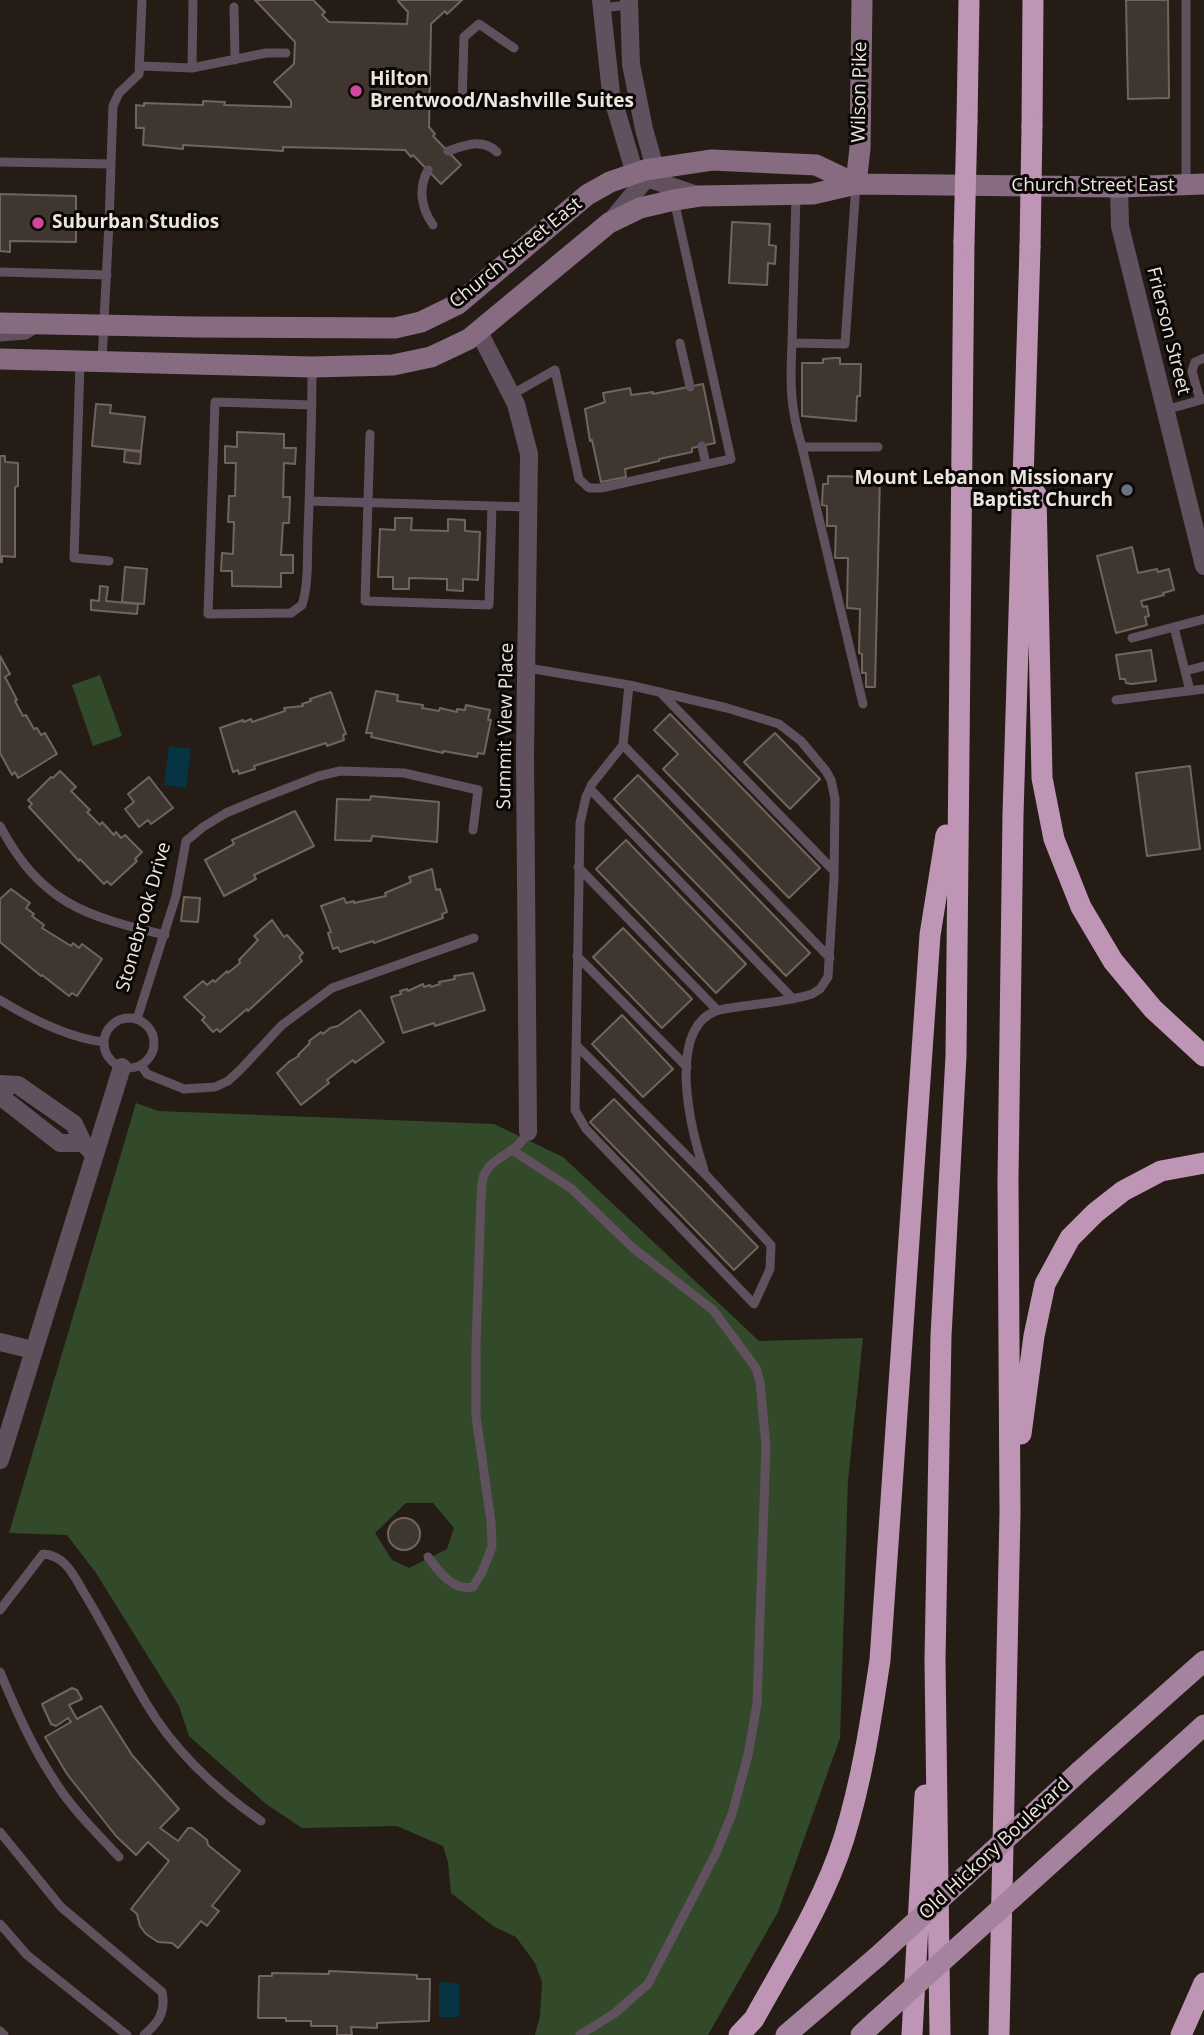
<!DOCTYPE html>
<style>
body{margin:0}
canvas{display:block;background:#241c15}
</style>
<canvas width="1204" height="2035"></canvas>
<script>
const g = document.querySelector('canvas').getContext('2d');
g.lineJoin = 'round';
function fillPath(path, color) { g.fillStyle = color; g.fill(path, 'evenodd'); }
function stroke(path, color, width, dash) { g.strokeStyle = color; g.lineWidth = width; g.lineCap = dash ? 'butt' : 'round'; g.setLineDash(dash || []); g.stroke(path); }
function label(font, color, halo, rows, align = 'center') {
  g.font = font + ' "Open Sans",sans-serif'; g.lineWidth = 6; g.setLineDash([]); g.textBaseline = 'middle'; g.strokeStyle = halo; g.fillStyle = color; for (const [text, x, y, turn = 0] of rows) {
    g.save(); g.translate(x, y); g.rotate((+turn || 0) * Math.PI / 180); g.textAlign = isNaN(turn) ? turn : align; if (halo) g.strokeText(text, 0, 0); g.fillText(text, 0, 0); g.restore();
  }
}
fillPath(new Path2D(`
 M100,675L122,736L93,746L72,685Z
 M136,1103L158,1111L494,1124L563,1157L759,1341L863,1338L848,1480L840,1738L778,1912L708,2035H535L540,2016L542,1982L535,1963L516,1937L493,1926L451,1893L448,1862L443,1846L397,1826L302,1828L266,1804L189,1736L179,1706L96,1573L67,1535L9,1533ZM406,1503H433L454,1528L447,1549L409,1568L392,1560L375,1533Z`), '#324a29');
fillPath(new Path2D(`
 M169,746L191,749L186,788L164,785Z
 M439,1982L459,1983V2017H439Z`), '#063443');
const building = new Path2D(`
 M255,0H313L325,12L322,15L329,22L407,24L408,12L398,1L399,0H462L447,14L445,11L431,24L429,127L435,134L433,136L461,165L441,184L413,155L411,157L405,150L283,147V151L183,145V149L143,145L144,128H136V105L144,106V103L203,105V101L225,102L224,105L291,107V101L274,82L294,64L295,42Z
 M1126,0H1168L1169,98L1128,99Z
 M0,194L76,196V242L10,241V252L0,251Z
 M732,222L770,224L769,245L776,246L775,264L768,263L767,285L729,283Z
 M834,358H840V364H861L860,396H857L856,421L802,416V363H823V359Z
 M703,384L715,443L692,448V452L659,459V461L625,469L626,477L601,482L592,440L590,441L585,409L605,402L603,393L630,388L631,395L653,392V394Z
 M96,404L111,405L110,413L145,417L141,451L92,446Z
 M237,432L284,434V448H296L295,464L284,463L283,497H290L289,523H283L281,555H293V573H281V587L232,586V571H221L222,553L233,554L234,522H228L229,496H235L236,463H225V446L237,447Z
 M125,450L141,452L140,464L124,462Z
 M0,456H5V462L18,463V486L15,487V557L2,556V562H0Z
 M828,476L880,477L875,687H866V673H862V654L859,653L860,609L847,608L848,558H835L836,526H827V506L822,505L823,484H828Z
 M395,518H412L411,530L448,531V519L465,520V531L480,532L478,580L463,579V591L447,590V579L409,578V589H393V577H378L380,529L395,530Z
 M1132,547L1138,573L1157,569L1158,572L1169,569L1174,590L1163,593L1164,595L1141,601L1143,607L1147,606L1149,616L1145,617L1147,625L1116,633L1097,556Z
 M125,567L147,569L144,604L122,602Z
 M100,586L108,587L106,601L138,604L137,614L91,610V600L99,601Z
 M1151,650L1156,681L1131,684L1126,683L1125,679H1120L1116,655Z
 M0,656L10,674L5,677L17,700L15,701L23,716L26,715L34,729L37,728L41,735L45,733L57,754L18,778L15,772L12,775L0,753Z
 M376,691L398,695L397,701L423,705L422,708L439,711L440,708L457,712V709L465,710L466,705L490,710L488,720H491L484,754L478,753L477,757L443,751V753L371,737L372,733H366Z
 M331,692L346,734L343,735L344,740L327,746L326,743L254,766L255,769L239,774L238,770L233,772L220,728L243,720L244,722L251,719L252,722L285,711L284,708L303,706L302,704L311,701L310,699Z
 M670,714L820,868L789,898L663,769L678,754L654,730Z
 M775,733L820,779L790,809L744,762Z
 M1190,766L1200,849L1147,856L1136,773Z
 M60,771L76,787L71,791L90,810L87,812L100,825L102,822L114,835L116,832L121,838L125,835L142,852L135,859L137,861L111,885L107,881L104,884L80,859L79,861L29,807L32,804L28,800L51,777L53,778Z
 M638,775L810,953L786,976L614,799Z
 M149,777L173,808L151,824L148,820L139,827L125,809L134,802L128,794Z
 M371,796L439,802L437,842L372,836L371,841L335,840L337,799L370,800Z
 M295,811L314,846L254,875L256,879L224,896L205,860L234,844L232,840Z
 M626,840L746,964L716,993L596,869Z
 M432,869L436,890L440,889L447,912L442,914L443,918L374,943L373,941L340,952L338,947L333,949L328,933L331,932L321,906L344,898L346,903L354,901V903L386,896L385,893L411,882L409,877Z
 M11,889L30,903L26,908L34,914L32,916L44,925L42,928L71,946L73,943L79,948L82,944L102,959L77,996L72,993L69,996L42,975L41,976L0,942V899Z
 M184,897L200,898L198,922L181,921Z
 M272,920L284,937L287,935L303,953L299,957L302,961L248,1011L247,1009L220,1032L217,1029L213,1032L202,1020L205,1017L184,997L203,981L207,985L213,980L215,982L227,971L228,973L240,963L239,960L258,940L254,936Z
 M623,928L692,999L662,1028L593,957Z
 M473,973L485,1010L435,1026L434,1023L403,1033L391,997L401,994L400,991L407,989L408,991L423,984L424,987L430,985L431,987L440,984L439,982L455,979L454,976Z
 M360,1010L384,1042L355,1063L353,1060L327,1080L329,1083L301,1105L277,1073L290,1061L299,1056L298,1055L310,1043L309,1041L321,1032L323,1034L330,1028L338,1026Z
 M622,1015L673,1069L643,1097L592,1044Z
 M614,1099L758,1247L734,1270L590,1122Z
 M388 1534a16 16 0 1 1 32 0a16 16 0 1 1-32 0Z
 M72,1688L77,1690L82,1699L69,1705L77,1719L101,1706L132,1755L179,1809L160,1828L178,1841L188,1828H192L207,1840L208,1845L240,1871L212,1906L219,1911L207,1926L201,1921L178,1948L172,1943L158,1942L146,1934L140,1926L137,1914L131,1909L169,1861L148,1842L136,1855L116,1836L67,1774L45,1737L71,1722L68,1718L56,1726L51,1724L42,1704Z
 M329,1971L417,1975V1979H430L429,2021L377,2023V2028L351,2027L352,2035H337V2026H311V2021H286V2018H258L259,1976H272V1973L329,1974Z`);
fillPath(building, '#3f362f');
stroke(building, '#70655e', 2);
stroke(new Path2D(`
 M234,7L235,60
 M601,8L629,5
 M141,66L192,68L193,0
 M192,68L266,53H286
 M462,104L464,37L479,24L514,48
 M448,151C465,145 482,138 497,152
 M0,162L111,164
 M428,170C418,188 421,208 433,225
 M1186,184V0
 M796,196L792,343L845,344L856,184
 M109,223L113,106L119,93L139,74L142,0
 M0,272L107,275
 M0,337L26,335L37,328
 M680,343L690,387
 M792,343C790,384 790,407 802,447L863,704
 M102,361L109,223L161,224
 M80,363L74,558L109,561
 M511,395L555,370L579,479L589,488H601L731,459L674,200
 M1200,400L1192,371L1195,362L1204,358
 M312,405L215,402L208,614L291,613L302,605C309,583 307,557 308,535C310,479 312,423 312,367
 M1165,410L1204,399
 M370,434L365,601L489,605L492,506
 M702,446L706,464
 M802,447H878
 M309,501L530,507
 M1174,627L1190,691
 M1132,638L1204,619
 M528,668L629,685L727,708L779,724L801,741L826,771L831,780L835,799L834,879L828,977L820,989L812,994C790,1001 766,1003 743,1006C734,1008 724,1008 716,1011C666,1030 691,1132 704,1170
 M1185,671L1204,666
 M660,692L834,871
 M1116,700L1204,689
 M623,745L830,958
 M590,789L793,999
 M0,826C41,903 84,916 165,935
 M578,867L717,1010
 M577,956L687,1067
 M0,1000C31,1019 67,1037 103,1042
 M104 1043a25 25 0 1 1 50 0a25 25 0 1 1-50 0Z
 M137,1019L176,896L186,841L203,827L226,813L257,800L319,776L340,771L404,773L478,790L473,830
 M576,1045L706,1175L771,1245L770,1269L754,1304L586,1129L575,1110L580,823L586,797L592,784L623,745L629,685
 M141,1065L147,1074L184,1089L215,1087L228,1081L240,1070L282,1025L332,988L474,938
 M512,1150L572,1189L633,1248L713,1310L756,1368L760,1382L766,1446L757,1704L748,1755L732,1814L716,1853L648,1984L615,2013L580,2035
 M428,1557C439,1572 453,1591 473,1587L482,1572L492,1547L491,1522L476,1416V1346L481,1198C482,1191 481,1181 484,1175C492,1156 517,1154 528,1132
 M0,1610L43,1554C66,1555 75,1578 86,1596C107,1631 125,1668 146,1703C175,1752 215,1789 261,1821
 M0,1672C16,1710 33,1749 56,1783C73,1810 97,1833 119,1857
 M0,1832L61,1907L162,1992C166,2012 159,2022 144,2035
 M0,1924L27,1955L127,2035
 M0,2031L4,2035`), '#61505d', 9);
stroke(new Path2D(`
 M601,0L611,93L635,174L700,196
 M1119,187L1120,226L1204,566
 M611,221L655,168L644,129L631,64L629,0
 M479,332L516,404L529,454L525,755L528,1132
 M0,1084L18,1085L74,1124L83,1143L95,1155
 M2,1085L5,1100L60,1143H83
 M0,1342L33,1350
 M0,1460L122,1067`), '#61505d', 18);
stroke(new Path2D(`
 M856,184L860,148L862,0
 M0,323L195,327L395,328L421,322L458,304L587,195L610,182L645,170L712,160L816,165L856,184
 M0,359L312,367L393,365L431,357L469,339L609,223L640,208L674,200L700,196L813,194L856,184L1119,187L1204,184`), '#876c81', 21);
stroke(new Path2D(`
 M1080,1771L1204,1661
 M1079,1838L1204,1725
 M786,2035L877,1957
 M861,2035L876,2021`), '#a5829d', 21);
stroke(new Path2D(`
 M967,122L969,0
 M1032,126L1033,0
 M1036,494L1042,778L1054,839L1081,907L1113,961L1153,1009L1204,1056
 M1021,1434L1034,1336L1045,1284L1070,1238L1095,1213L1123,1191L1161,1171L1204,1163
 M739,2035L754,2019C786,1961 824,1902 844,1838C862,1780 871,1720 880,1660L930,935L946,835
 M912,2035L925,1795
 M940,2035L935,1660L941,1336L956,1056L964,241
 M999,2035L1010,1513L1008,1179L1013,815L1030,247
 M1181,2035L1204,1983`), '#bf95b6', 21);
stroke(new Path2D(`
 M877,1957L1080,1771
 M876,2021L1079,1838`), '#a5829d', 21);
stroke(new Path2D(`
 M964,241L967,122
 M1030,247L1032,126`), '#bf95b6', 21);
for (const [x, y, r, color] of [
 [356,91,7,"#d1479c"],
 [38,223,7,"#d1479c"],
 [1127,490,7,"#6b7280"]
]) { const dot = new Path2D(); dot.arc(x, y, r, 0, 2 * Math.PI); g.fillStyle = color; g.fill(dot); stroke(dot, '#0a0705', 2.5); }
label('bold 19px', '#ebe5e0', '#0a0705', [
 ["Hilton",370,80],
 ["Brentwood/Nashville Suites",370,102],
 ["Suburban Studios",52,223],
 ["Mount Lebanon Missionary",1113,479,"right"],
 ["Baptist Church",1113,501,"right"]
], 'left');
label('19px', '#ebe5e0', '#0a0705', [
 ["Wilson Pike",860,92,-89],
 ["Church Street East",1093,186],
 ["Church Street East",516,253,-39],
 ["Frierson Street",1168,331,76],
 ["Summit View Place",506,726,-89],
 ["Stonebrook Drive",144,917,-74],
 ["Old Hickory Boulevard",995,1849,-43]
]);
</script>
